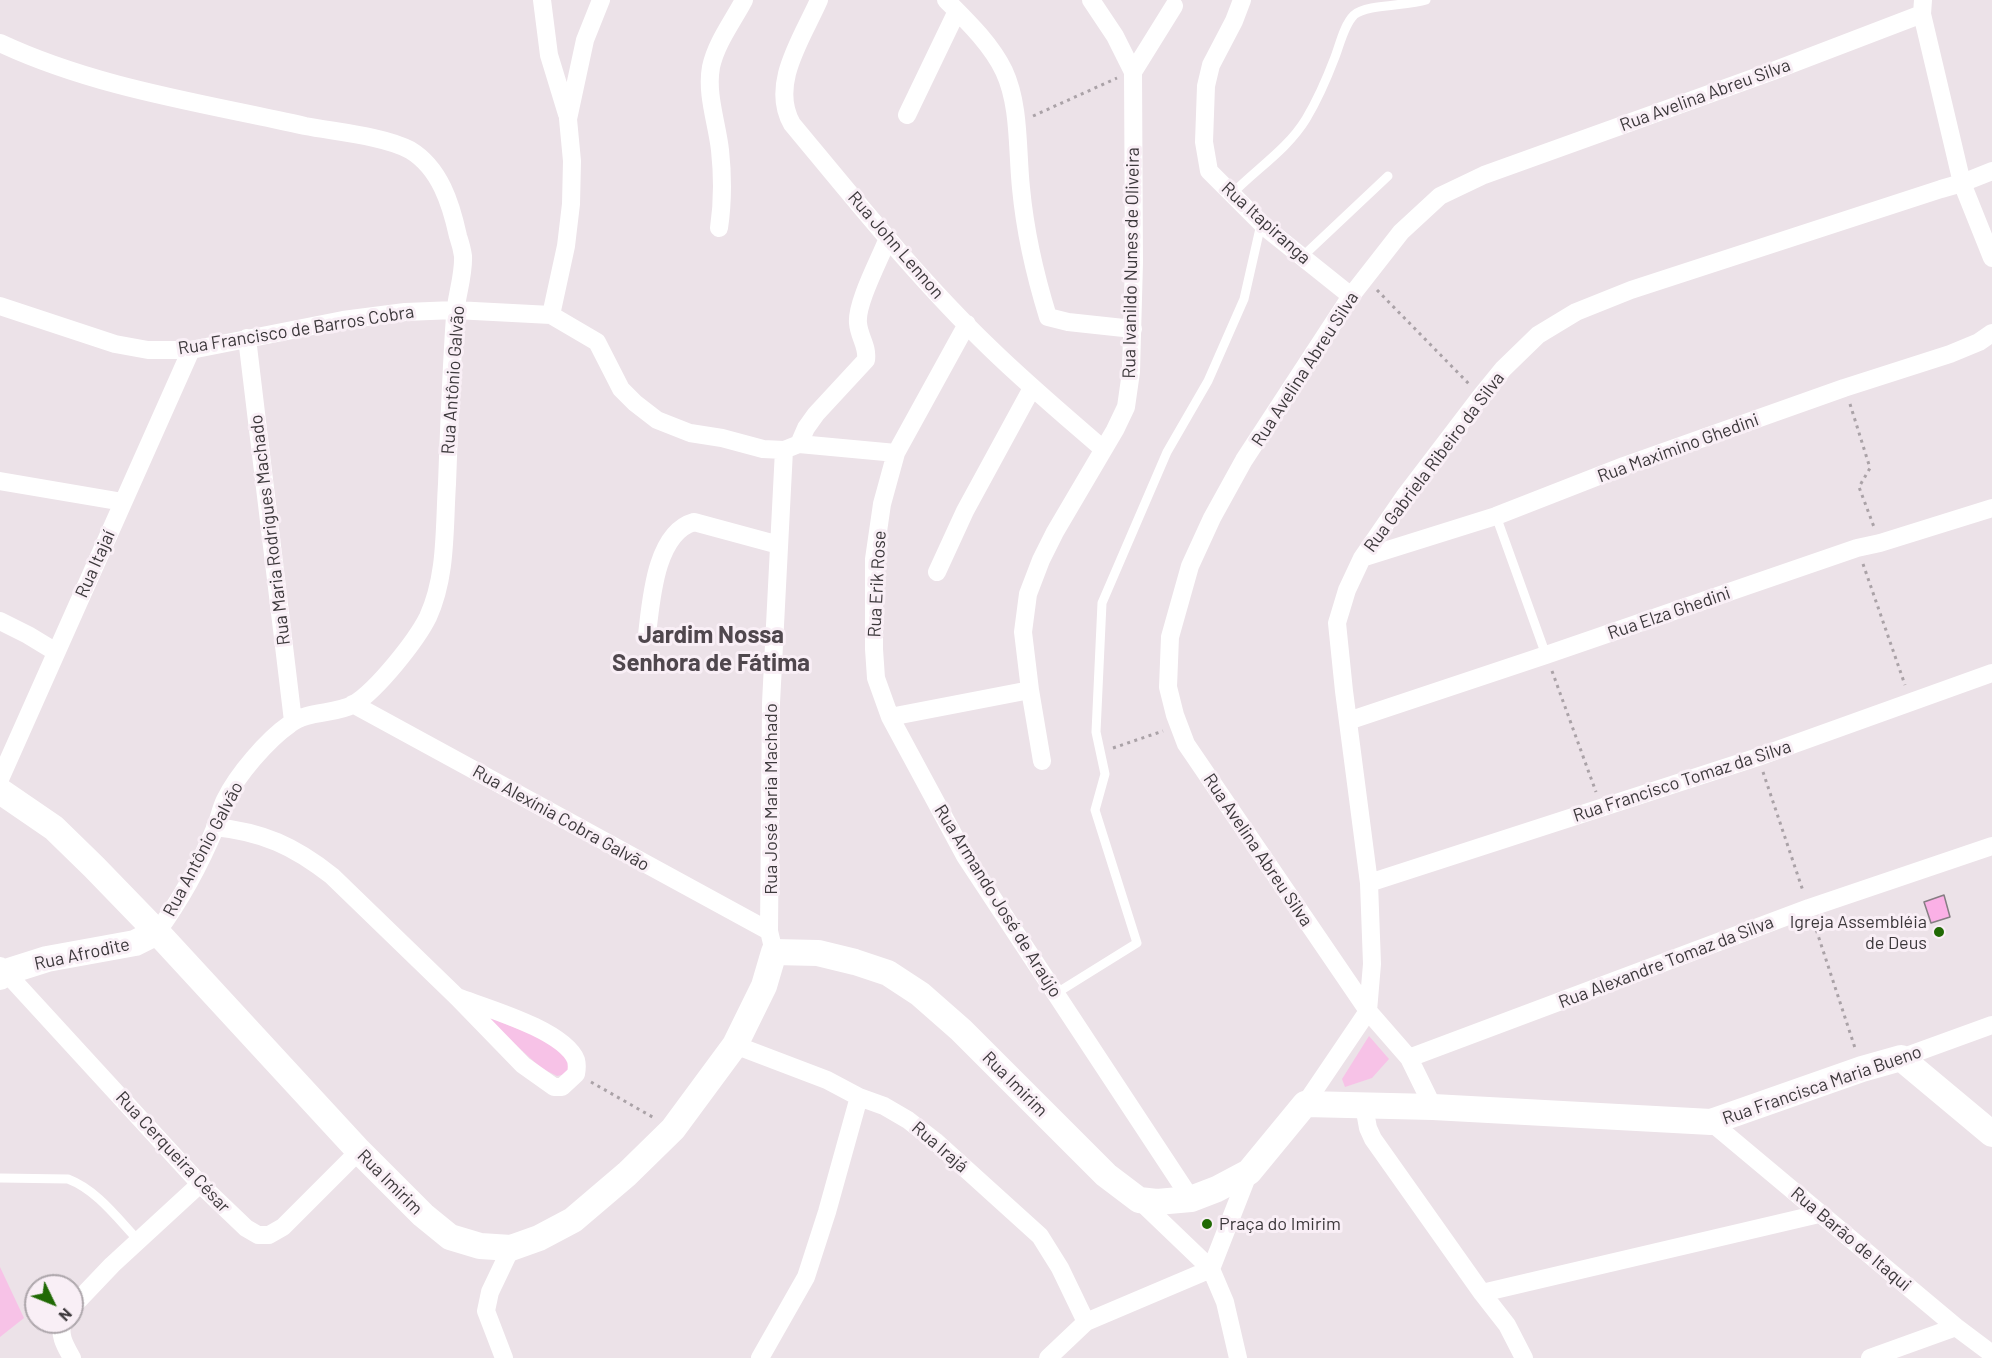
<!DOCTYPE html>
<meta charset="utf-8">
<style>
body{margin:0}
#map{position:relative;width:1992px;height:1358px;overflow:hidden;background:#ece2e8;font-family:Barlow,sans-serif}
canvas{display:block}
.north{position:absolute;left:24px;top:1274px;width:60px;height:60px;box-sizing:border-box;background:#f9eff6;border:2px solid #ada6ab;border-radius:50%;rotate:133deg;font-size:16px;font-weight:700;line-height:24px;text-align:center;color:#3c383b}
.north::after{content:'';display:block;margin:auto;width:21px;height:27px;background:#206904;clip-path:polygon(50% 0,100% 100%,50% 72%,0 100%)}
</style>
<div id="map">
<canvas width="1992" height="1358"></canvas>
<div class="north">N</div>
</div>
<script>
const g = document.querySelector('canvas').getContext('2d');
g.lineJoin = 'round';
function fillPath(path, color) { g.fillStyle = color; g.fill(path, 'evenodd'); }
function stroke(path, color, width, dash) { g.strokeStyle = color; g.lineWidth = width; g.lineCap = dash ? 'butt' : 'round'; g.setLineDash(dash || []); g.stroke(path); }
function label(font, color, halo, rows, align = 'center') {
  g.font = font + ' Barlow,sans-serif'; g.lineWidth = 6; g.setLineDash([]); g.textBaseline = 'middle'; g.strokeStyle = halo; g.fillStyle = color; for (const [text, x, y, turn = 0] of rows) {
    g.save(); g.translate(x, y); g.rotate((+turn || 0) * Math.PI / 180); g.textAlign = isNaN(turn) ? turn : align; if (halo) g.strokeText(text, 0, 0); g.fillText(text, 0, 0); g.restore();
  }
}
fillPath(new Path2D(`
 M483,1015L551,1042L572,1062L566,1074L557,1076L541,1068Z
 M1369,1036L1389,1059L1372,1078L1345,1087L1342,1079Z
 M0,1267L24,1318L0,1337Z`), '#f7c2e7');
const building = new Path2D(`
 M1944,895L1950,917L1931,923L1924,902Z`);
fillPath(building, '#fbb0e6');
stroke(building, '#867d83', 1.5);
stroke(new Path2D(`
 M1033,116L1117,78
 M1377,290L1469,384
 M1850,404L1870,468L1859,487L1874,527
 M1863,564L1905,685
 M1552,671L1596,792
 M1113,748L1163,731
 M1763,772L1803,891
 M1814,923L1856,1051
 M591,1082L656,1119`), '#aaa2a7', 3, [3, 4.5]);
stroke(new Path2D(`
 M1232,194C1256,169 1287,150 1306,119C1318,99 1327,78 1335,57C1340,44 1344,25 1354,15C1366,4 1408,6 1426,0
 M1302,257L1388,176
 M1496,516L1546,655
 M1055,994L1137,943L1095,810L1105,774L1096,732L1102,603L1167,452L1208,381L1244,299L1261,224
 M0,1178L68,1179C97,1190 118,1219 138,1240`), '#fff', 9);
stroke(new Path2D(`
 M542,0L549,55L567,114
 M819,0C803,37 769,84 792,124C856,201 919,280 991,349C1027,384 1065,416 1103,449
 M946,0C967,21 991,44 1004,71C1020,105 1017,150 1021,188C1025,231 1035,275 1048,317L1068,322L1133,329
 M1242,0L1234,21L1211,65L1206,86L1204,142L1209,171L1266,228L1351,296
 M1923,0L1922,14L1962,183L1992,258
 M0,43C96,88 203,103 305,126C336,132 384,136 410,150C440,168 451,204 458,236C460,242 462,249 463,256C464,276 456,296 455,316C451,372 449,428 447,484C444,529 447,575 428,617C416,641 377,690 354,704C335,715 308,710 290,724C267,740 237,775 225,800C221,808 219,818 216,826C201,862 180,901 157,932
 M1133,72L1174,6
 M907,115L957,11
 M719,228C723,201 723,178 720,150C717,123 706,94 711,67C716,43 733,21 744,0
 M0,306L115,344L148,350H191L343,320L405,312L455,310L551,315L597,342L621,389L635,403L657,420L690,433L722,438L763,449L784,450L799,444L896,453
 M551,315L566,246L571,204L572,161L568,119L585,40L601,0
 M247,338L293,721
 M799,444L806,428L816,414L866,360C868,346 859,337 858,323C856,303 880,259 888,238
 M0,481L123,502
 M1362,558L1496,516L1624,466L1844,388L1950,354L1979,342L1992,333
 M937,572L965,511L1032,388
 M0,621L28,635L56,652
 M647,635C651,602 655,533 694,522L779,545
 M1030,690L890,717L965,856L1191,1199
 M353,704L769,931
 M890,717L876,678L874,649V559L882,504L896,453L967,324
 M1348,721L1546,655L1857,548L1880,543L1992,508
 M1042,761L1030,690L1023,632L1028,594L1041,560L1055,532L1115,430L1126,407L1131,372L1134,262L1133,72L1115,36L1091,0
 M0,779L191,350
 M215,827C263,832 294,846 332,876L457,997L523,1065L554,1087H562L576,1074C577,1069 577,1064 576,1060C564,1030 486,1008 457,997
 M1369,883L1758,757L1992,673
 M774,952L769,931L771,703L784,450
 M0,966L200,1184L246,1228L258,1235H269L283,1227L359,1151
 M735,1045L827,1080L859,1097L884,1106L908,1120L935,1141L1040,1236L1060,1268L1086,1322
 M1409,1058L1809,908L1992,846
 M1901,1058L1992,1025
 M1305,1104L1368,1011L1372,964L1369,883L1344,691L1337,623L1347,590L1362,558L1404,497L1481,396L1503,369L1538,335L1576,312L1631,290L1941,189L1962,183L1992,171
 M1364,1106L1368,1128L1373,1139L1482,1293L1507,1325L1524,1358
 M1433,1107L1409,1058L1368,1011L1186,744L1175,715L1168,687L1170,637L1190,566L1212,518L1244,460L1351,296L1401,232L1440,196L1484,175L1773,71L1922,14
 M1711,1122L1956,1327L1992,1354
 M1139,1200L1211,1269L1225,1302L1238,1358
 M1211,1269L1249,1172
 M1482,1293L1819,1214
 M72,1307L112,1265L200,1184
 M63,1322C58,1335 66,1347 72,1358
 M504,1358L486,1311L490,1292L511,1248
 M760,1358L806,1277L827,1212L859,1097
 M1048,1358L1086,1322L1211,1269
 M1870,1358L1956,1327`), '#fff', 18);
stroke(new Path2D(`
 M0,791L54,828L94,867L157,932L359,1151L423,1215L450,1237L480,1246L511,1248L539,1238L573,1220L627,1174L673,1129L735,1045L764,986L774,952L818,953L855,962L888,973L920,994L961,1030L1106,1175L1139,1200L1157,1202L1191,1199L1217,1189L1249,1172L1305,1104L1433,1107L1711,1122L1862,1069L1901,1058L1992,1134
 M0,977L6,972L47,959L135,943L157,932`), '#fff', 26);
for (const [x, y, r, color] of [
 [1939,932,6,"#206904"],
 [1207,1224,6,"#206904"]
]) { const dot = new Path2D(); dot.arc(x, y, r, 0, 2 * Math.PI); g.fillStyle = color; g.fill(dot); stroke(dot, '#f9eff6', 2); }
label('18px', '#3c383b', '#f9eff6', [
 ["Rua Avelina Abreu Silva",1705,95,-20],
 ["Rua Itapiranga",1266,223,42],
 ["Rua John Lennon",896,245,49],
 ["Rua Ivanildo Nunes de Oliveira",1131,263,-89],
 ["Rua Francisco de Barros Cobra",296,330,-9],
 ["Rua Avelina Abreu Silva",1305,369,-57],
 ["Rua Antônio Galvão",453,380,-86],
 ["Rua Maximino Ghedini",1678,448,-20],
 ["Rua Gabriela Ribeiro da Silva",1434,462,-53],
 ["Rua Maria Rodrigues Machado",270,530,-97],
 ["Rua Itajaí",95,564,-66],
 ["Rua Erik Rose",877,584,-87],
 ["Rua Elza Ghedini",1669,613,-19],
 ["Rua Francisco Tomaz da Silva",1682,781,-18],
 ["Rua José Maria Machado",771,799,-90],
 ["Rua Alexínia Cobra Galvão",561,818,29],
 ["Rua Antônio Galvão",203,849,-62],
 ["Rua Avelina Abreu Silva",1258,850,56],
 ["Rua Armando José de Araújo",998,901,58],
 ["Rua Afrodite",82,954,-12],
 ["Rua Alexandre Tomaz da Silva",1666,962,-21],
 ["Rua Imirim",1015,1084,45],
 ["Rua Francisca Maria Bueno",1822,1085,-19],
 ["Rua Irajá",940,1147,41],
 ["Rua Cerqueira César",173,1152,47],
 ["Rua Imirim",390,1182,45],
 ["Rua Barão de Itaqui",1851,1239,40]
]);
label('18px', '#3c383b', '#f9eff6', [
 ["Igreja Assembléia",1927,922],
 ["de Deus",1927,943],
 ["Praça do Imirim",1219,1224,"left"]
], 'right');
label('bold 24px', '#4f474d', '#f9eff6', [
 ["Jardim Nossa",711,635],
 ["Senhora de Fátima",711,663]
]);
</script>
